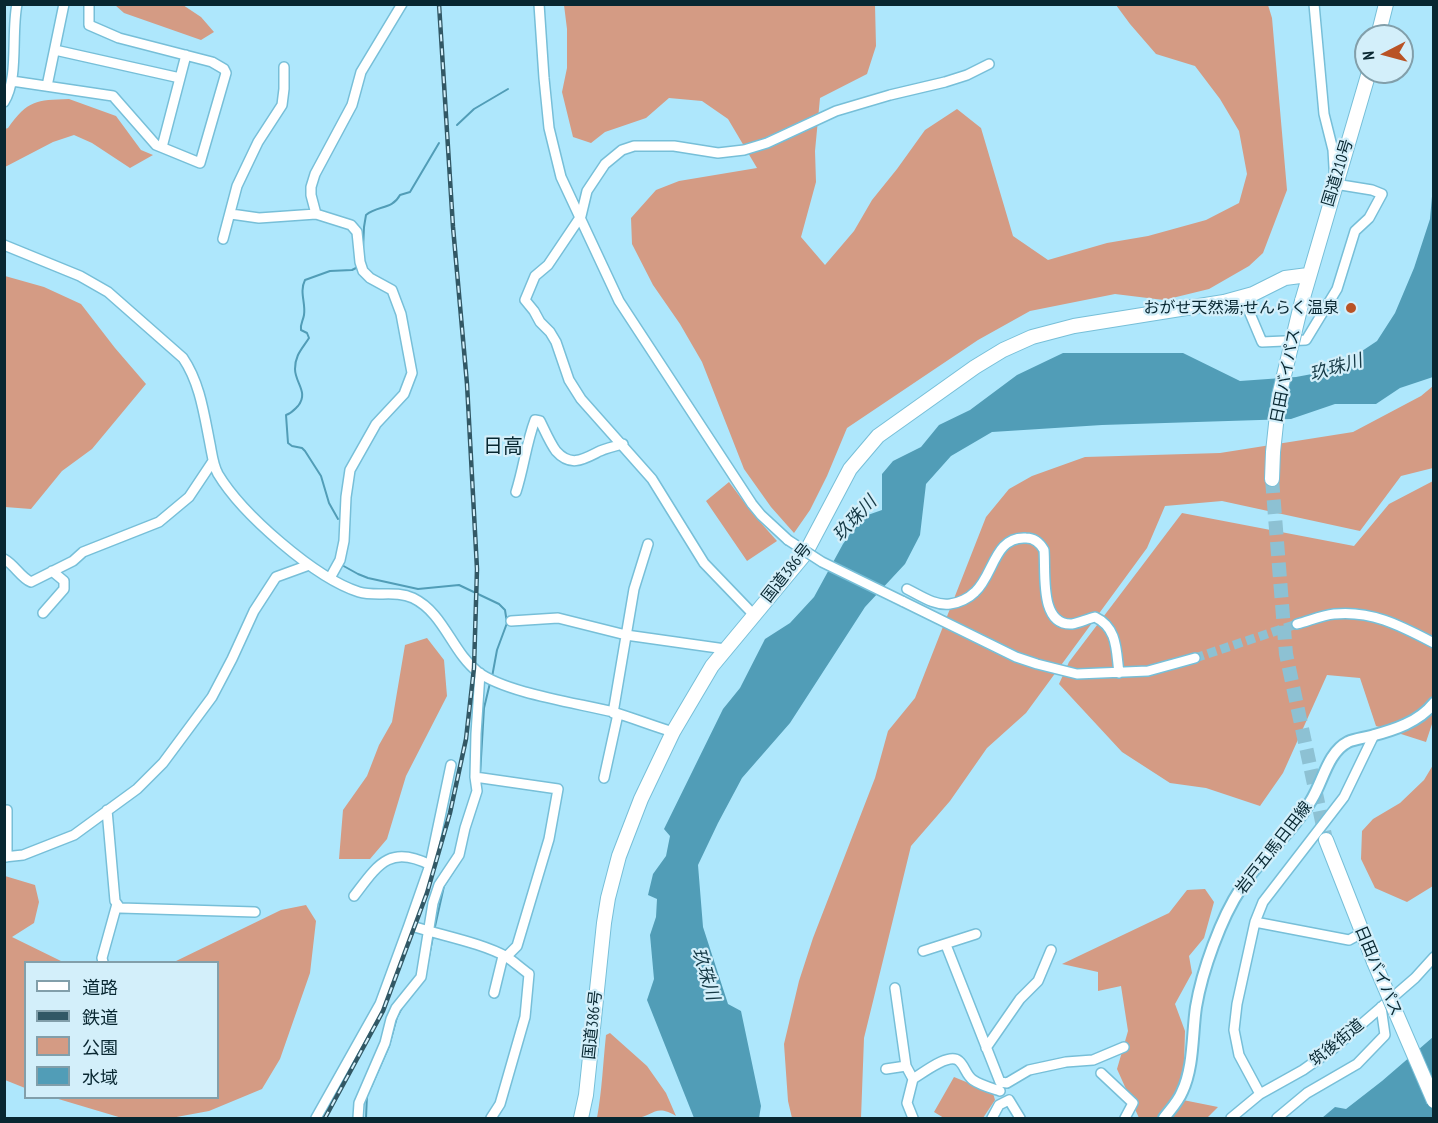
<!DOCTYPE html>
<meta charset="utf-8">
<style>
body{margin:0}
#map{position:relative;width:1438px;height:1123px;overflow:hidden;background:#aee7fc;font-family:"PT Sans Narrow","Noto Sans JP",sans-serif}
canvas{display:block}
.frame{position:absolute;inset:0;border:6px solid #082731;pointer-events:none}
.legend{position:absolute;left:24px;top:961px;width:195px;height:138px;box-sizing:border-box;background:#d3effa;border:2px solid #829faa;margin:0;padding:8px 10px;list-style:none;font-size:18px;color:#082731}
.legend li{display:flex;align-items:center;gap:12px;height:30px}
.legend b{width:30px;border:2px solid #829faa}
.north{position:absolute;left:1354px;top:24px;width:60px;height:60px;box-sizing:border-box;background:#d3effa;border:2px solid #829faa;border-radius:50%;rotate:264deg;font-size:16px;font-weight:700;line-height:24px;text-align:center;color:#082731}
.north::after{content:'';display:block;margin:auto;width:21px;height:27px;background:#b95325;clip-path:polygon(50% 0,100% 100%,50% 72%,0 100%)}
</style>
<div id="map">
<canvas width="1438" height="1123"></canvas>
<div class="frame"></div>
<ul class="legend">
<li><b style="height:8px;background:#fff"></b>道路</li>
<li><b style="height:8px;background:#325865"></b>鉄道</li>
<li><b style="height:16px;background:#d49b84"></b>公園</li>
<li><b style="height:16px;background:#519db7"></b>水域</li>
</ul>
<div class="north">N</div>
</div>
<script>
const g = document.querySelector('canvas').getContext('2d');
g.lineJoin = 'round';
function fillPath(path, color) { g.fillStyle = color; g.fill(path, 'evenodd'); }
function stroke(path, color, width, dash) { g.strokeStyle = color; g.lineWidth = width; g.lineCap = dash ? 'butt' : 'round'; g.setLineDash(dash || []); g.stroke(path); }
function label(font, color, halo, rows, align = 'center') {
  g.font = font + ' "PT Sans Narrow","Noto Sans JP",sans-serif'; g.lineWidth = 4.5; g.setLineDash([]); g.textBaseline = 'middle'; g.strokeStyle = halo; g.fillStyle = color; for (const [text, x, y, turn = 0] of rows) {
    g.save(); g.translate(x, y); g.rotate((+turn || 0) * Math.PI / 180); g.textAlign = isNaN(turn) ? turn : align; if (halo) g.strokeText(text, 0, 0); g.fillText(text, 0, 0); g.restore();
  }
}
fillPath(new Path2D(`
 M115,5H183L201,17L214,32L201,40L124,13Z
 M564,5H875L876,46L867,74L820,98L815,151L816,182L801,237L825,265L854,231L872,200L897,169L925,130L957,109L981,128L1013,236L1048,260L1107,243L1148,236L1206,220L1239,203L1247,174L1239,131L1220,99L1195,66L1156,54L1130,24L1116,5H1268L1272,18L1287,190L1263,253L1249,266L1209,289L1164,300L1115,294L1030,311L978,340L847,428L827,476L810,510L794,533L771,507L744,469L702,362L680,324L653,285L632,244L631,218L656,190L679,181L757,168L728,119L702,101L669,98L646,118L605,132L591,143L573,137L562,92L567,68V29Z
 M69,99L116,116L141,150L153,155L130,168L92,143L74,135L53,142L5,167V129L8,128C28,100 36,100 69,99Z
 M5,276L44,287L81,304L115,348L146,384L92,449L62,471L31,509L5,507Z
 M1433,386V468L1401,476L1360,531L1222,501L1165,506L1147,548L1026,713L987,748L950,801L911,846L864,1038L861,1118H792L788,1101L784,1044L799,981L813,938L875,778L888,731L915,698L986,517L1009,489L1032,476L1085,457L1220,453L1353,432L1421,396Z
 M1433,481L1434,718L1426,742L1376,726L1360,678L1327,675L1283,773L1260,806L1206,788L1170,783L1122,752L1059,684L1069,662L1182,513L1354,546L1389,504Z
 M729,482L753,514L777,541L747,561L706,501Z
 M427,638L444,660L447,696L406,776L387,839L370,859H339L343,810L367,776L379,745L392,722L405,645Z
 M1433,765V886L1407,902L1375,888L1361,859L1362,831L1373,819L1400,803L1424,780Z
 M5,876L35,885L39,902L34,923L12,937L63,962H26L25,1088L5,1080Z
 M1205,889L1214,902L1204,938L1189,956L1192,973L1175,1004L1185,1031L1183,1100L1218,1107L1207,1118H1139L1117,1069L1128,1031L1121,986L1098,991V972L1062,964L1169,913L1187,890Z
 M306,905L316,921L310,973L280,1059L262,1089L209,1111L171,1118H122L55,1098H218V962H174L281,910Z
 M610,1033L647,1066L666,1093L676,1116C655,1103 653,1117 636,1118C623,1120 610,1119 597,1118C602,1091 603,1063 606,1035Z
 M954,1077L993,1093L995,1100L983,1118H944L934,1112Z`), '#d49b84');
fillPath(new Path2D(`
 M1433,185V377L1400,388L1376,404H1335L1291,419L1102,425L992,432L951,456L926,484L920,535L905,564L865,607L790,723L742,778L718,823L698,865L703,927L728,1004L741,1011L761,1106L759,1118H694L647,1000L654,979L650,935L656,917L657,899L648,895L653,874L666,856L670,836L664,829L723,709L740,688L765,639L790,623L814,597L843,544L862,517L882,510V474L893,461L921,447L939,425L970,410L1017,375L1063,353H1183L1240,381L1296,377L1312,374L1350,359L1377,341L1395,313L1414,268L1430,219Z
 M1433,1037L1434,1116L1431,1118H1322L1335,1107L1346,1109L1382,1081Z`), '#519db7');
stroke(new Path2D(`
 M457,125L474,109L508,89
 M363,249L364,227L366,215C378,205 392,210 400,195L410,192L439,143
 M338,519L329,503L321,476L305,451L302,448L292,446L288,443L286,415C292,413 294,410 298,406C309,392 295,383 295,369C295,355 302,349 309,338L307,333L301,330C300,324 303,321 304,315C306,303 299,292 305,280L330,271L352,270L358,267
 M340,564L358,574L368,578L418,589L459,585L499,604L505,610L507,623L497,650L492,677
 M480,775L484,708L490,683
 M434,931L444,886L458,864
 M426,972L433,936
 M371,1087L389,1046L397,1017L403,1006
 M366,1118L367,1095`), '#519db7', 2);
stroke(new Path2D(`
 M1195,658L1297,624`), '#8dc1d3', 9, [9, 4.5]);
stroke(new Path2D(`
 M1272,479L1286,654L1326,840`), '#8dc1d3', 14, [14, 7]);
const minor = new Path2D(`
 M539,4L544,78L549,128L561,177L619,301L752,504L761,515L788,540
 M55,50L180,78
 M12,81L113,96L156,145L200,163L226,73L224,69L212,62L119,38L89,25V4
 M47,86L64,4
 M4,102C19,78 11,34 17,4
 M162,147L186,55
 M231,214L259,218L316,214L351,225L357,232L360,262L363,271L370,278L392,290L401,314L412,373L404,394L376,424L350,470L346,497L344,541L340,560L330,578
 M316,214L311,195V187L315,174L352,105L361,72L402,4
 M223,239L237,186L258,142L282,105L284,89V67
 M4,245L80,276L108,292L183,358C200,383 204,414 210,444C212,454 213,465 218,474C242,514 315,578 359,592C376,597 396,590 413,598C444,613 452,652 478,672C506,693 577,703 613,712C633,718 653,726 673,732
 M1243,297L1262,342L1306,340L1337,289L1355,231L1369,218L1382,194L1372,190L1335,184L1333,150L1324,114L1314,4
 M516,492C524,467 526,444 535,420L540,421C545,431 550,443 556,451C571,468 584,459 600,451C607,448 615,446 623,444
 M4,559C15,565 20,577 31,582L73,561L83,552L159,522L189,497L213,461
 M907,589C921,596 935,606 950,604C959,603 969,598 975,592C994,575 994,536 1026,538C1035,538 1040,543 1044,550C1046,573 1039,626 1072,624C1079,623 1087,619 1095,617C1118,628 1116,651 1119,673
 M902,601L1016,657L1037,664L1077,674L1148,671L1195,658
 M43,613L64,589V581L52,571
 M753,614L704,563L652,479L581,399L569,380L556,342L550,332L540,322L534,311L525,300L535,276L548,265L581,216L587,191L605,164L622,150L634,146H674L718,153L744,150L767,143L836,111L890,95L945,82L967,75L989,64
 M511,621L558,618L626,635L725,649
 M1297,624C1309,621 1322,615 1334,614C1372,610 1401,626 1434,643
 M613,713L634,589L648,544
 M475,777L558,789L549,839L517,946L506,957
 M604,778L618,714
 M7,810V857
 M107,810L115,901L120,908L255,912
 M4,857L23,855L74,835L137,789L163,763L212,697L232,659L254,611L276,577L309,565
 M354,896C377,866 389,844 430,865
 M1255,922L1349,940L1362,933
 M409,925L430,865L451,765
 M946,945L1000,1082L1007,1083L1029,1070L1066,1062L1093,1060L1124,1047
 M923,951L976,934
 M103,962L102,958L117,904
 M895,988L906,1066L913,1079
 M494,993L503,956
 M986,1048L1020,999L1038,981L1051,950
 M886,1069L906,1066
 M1101,1073L1133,1103L1125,1118
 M1260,1094L1239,1055L1234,1030L1237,1004L1255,922L1263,902L1344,797L1374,735
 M316,1118L380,1004L409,925C438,935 480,942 507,957C514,962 522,969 529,974L525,1017L500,1104L491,1118
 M358,1118L359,1103L385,1043L391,1019L396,1008L421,977L433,903L439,885L459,855L465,828L477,791L475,777L476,734L480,673
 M913,1118L907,1103L913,1079C923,1073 949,1052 959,1061C965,1066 966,1075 973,1080C980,1085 991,1088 1000,1091
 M992,1118L999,1105L1009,1100L1020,1118
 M1231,1118L1260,1094L1303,1070L1334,1048L1415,978L1434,957
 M1277,1118L1307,1093L1357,1064L1385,1035L1381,1007`);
const major = new Path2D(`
 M1164,1118C1170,1110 1178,1102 1182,1092C1194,1067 1192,1034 1196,1007C1202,971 1221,918 1241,888C1262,856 1293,832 1312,799C1323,781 1328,752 1348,742C1355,739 1364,738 1371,736C1394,730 1419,722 1434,703`);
const highway = new Path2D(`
 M1378,36L1386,4
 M1302,301L1369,72
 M1272,479L1273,452
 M1326,840L1374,962
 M581,1118L586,1095L604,923L608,898L619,856L641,799L673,732L712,666L805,554L850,469L878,436L975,367L1003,350L1032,337L1074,326L1224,302L1253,294L1285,278L1308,275`);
stroke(minor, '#77bfd8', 12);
stroke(major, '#77bfd8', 14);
stroke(highway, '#77bfd8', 16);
stroke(minor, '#fff', 9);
stroke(major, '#fff', 10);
stroke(highway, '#fff', 14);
const rail = new Path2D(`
 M325,1118L383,1011L427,893L450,813L466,739L474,668L477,569L467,384L453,227L439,4`);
stroke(rail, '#325865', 4.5);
stroke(rail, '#d3effa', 2, [7]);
const minorBridge = new Path2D(`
 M788,540L822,562L902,601`);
const highwayBridge = new Path2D(`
 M1273,452L1279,396L1302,301
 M1374,962L1434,1101`);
stroke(minorBridge, '#77bfd8', 12, []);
stroke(highwayBridge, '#77bfd8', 16, []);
stroke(minorBridge, '#fff', 9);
stroke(highwayBridge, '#fff', 14);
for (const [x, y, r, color] of [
 [1351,308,6,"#b95325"]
]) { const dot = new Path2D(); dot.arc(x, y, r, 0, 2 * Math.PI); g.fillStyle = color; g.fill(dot); stroke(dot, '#d3effa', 2); }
label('16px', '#082731', '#d3effa', [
 ["国道210号",1338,173,-73],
 ["日田バイパス",1286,376,-79],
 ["国道386号",787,573,-52],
 ["岩戸五馬日田線",1274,848,-52],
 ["日田バイパス",1378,971,67],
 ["国道386号",593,1025,-84],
 ["筑後街道",1337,1043,-39]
]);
label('16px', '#082731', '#d3effa', [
 ["おがせ天然湯;せんらく温泉",1339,308]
], 'right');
label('italic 18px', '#153945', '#d3effa', [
 ["玖珠川",1336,368,-16],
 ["玖珠川",855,519,-47],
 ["玖珠川",705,974,73]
]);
label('20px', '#082731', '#d3effa', [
 ["日高",503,447]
]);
</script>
